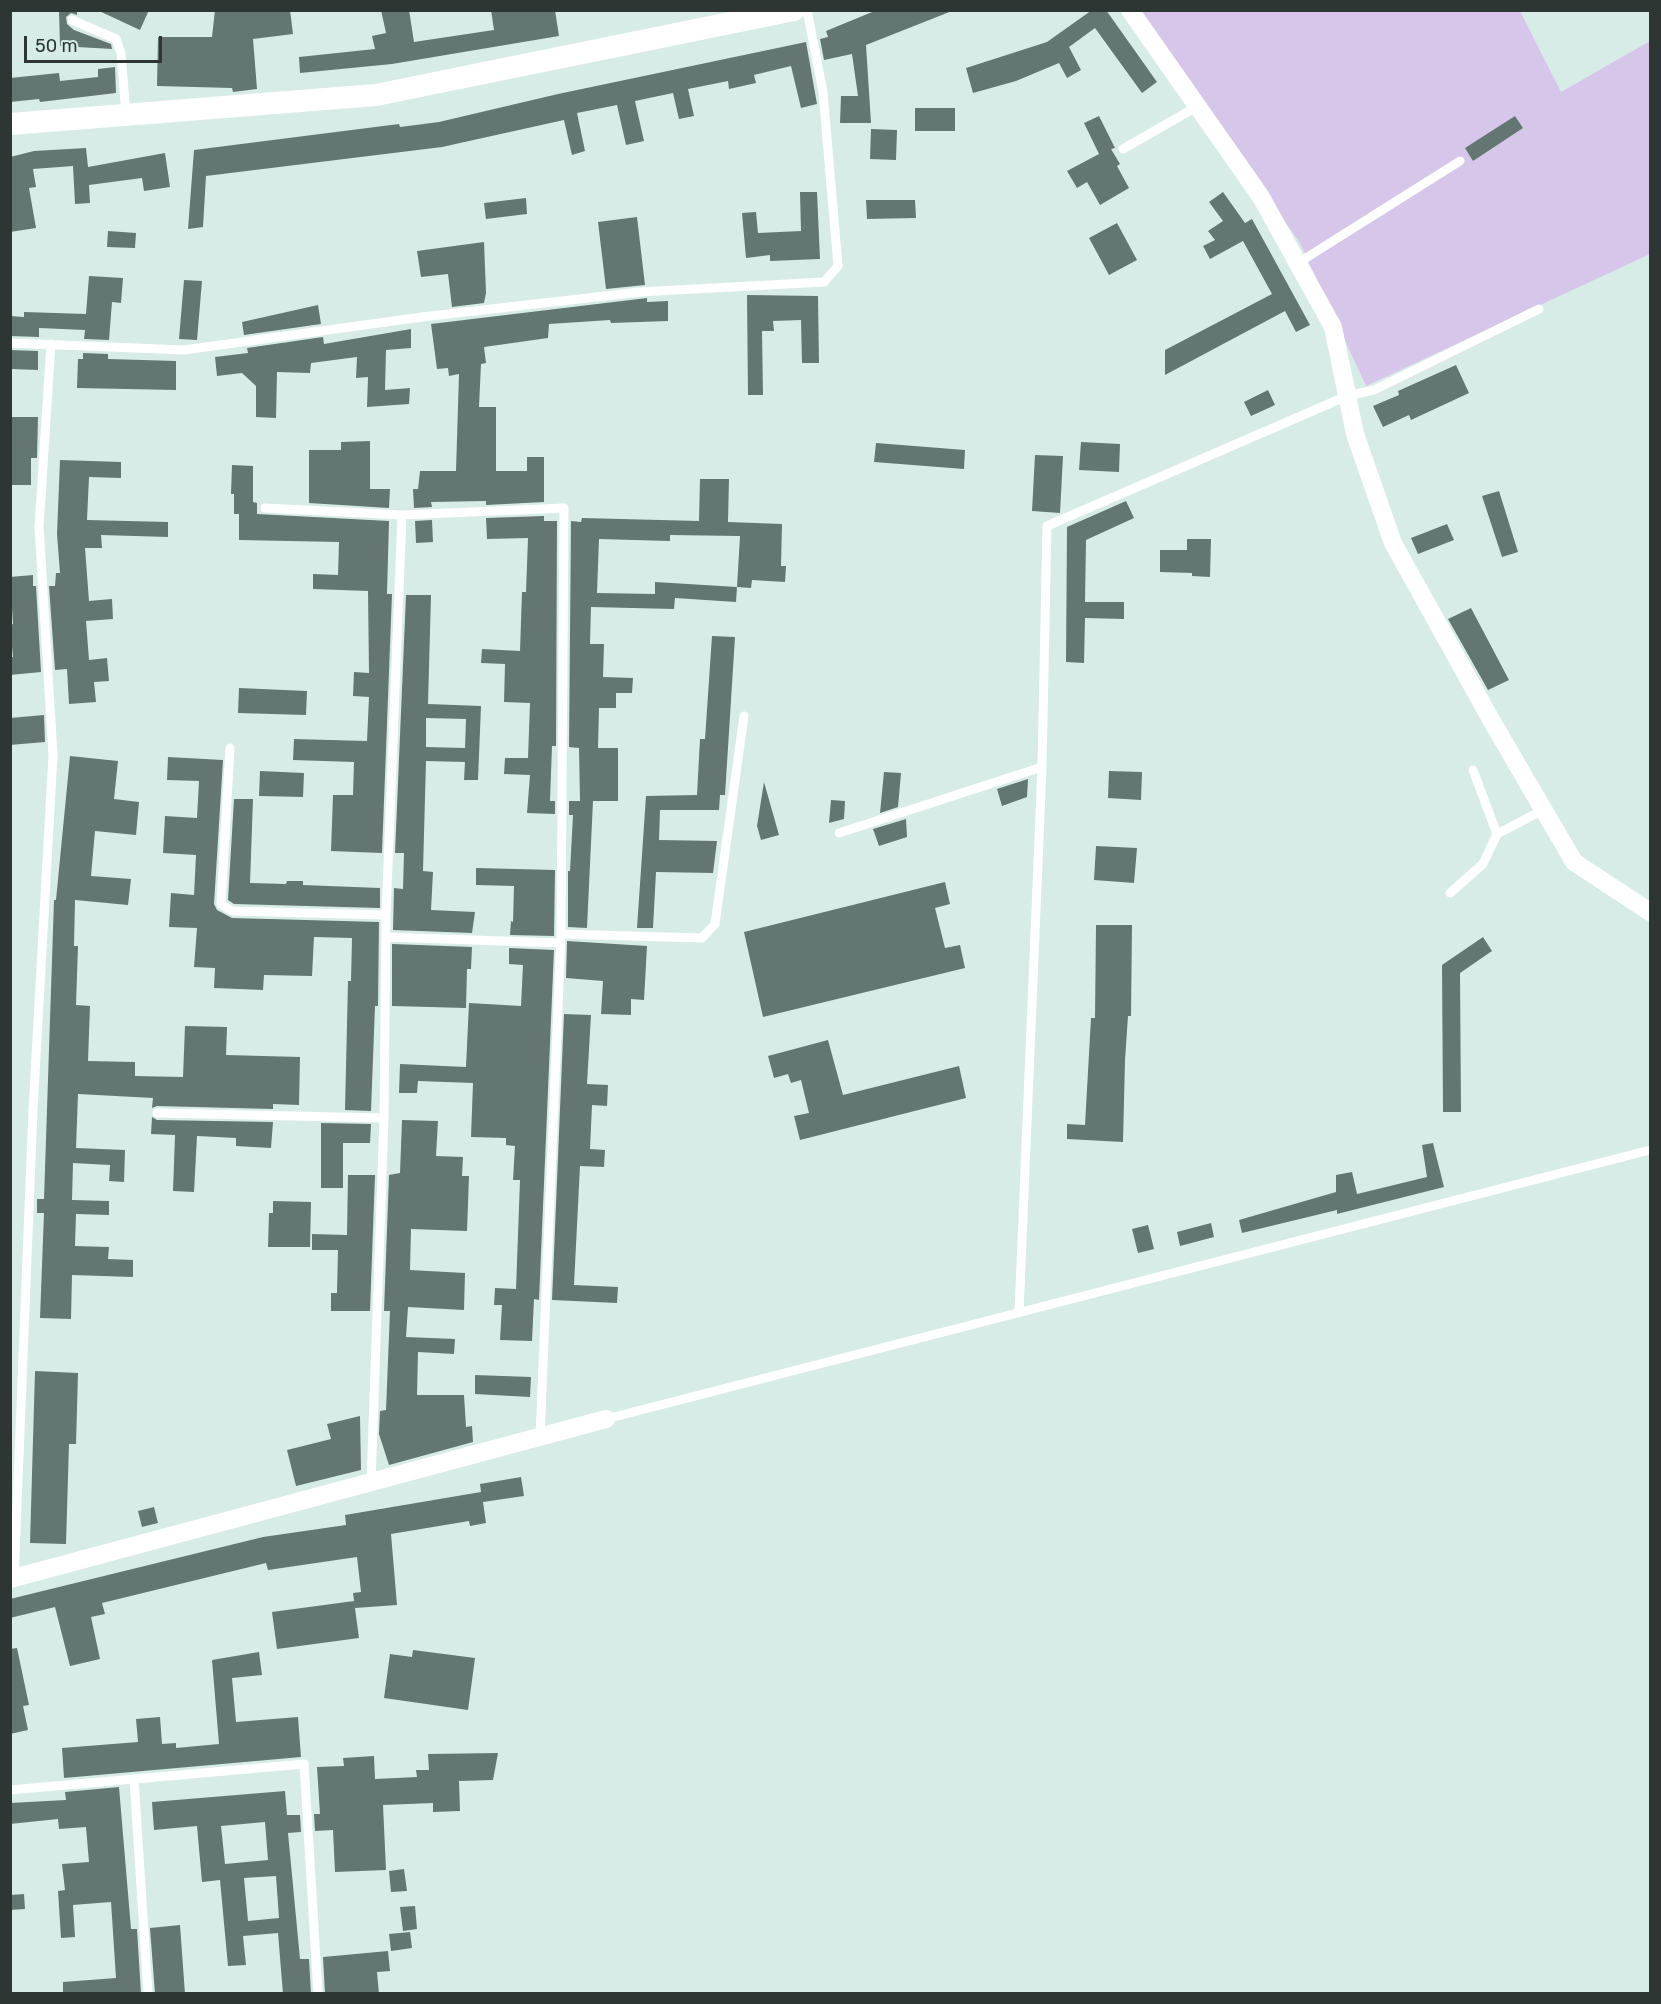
<!DOCTYPE html>
<style>
body{margin:0}
#map{position:relative;width:1661px;height:2004px;overflow:hidden;background:#d8ece7;font-family:Rubik,sans-serif}
canvas{display:block}
.frame{position:absolute;inset:0;border:12px solid #2e3634;pointer-events:none}
.scale{position:absolute;left:24px;top:36px;width:138px;height:27px;box-sizing:border-box;border:3px solid #2e3634;border-top:0;padding-left:8px;font-size:18px;line-height:21px;white-space:nowrap;color:#2e3634;-webkit-text-stroke:4px #d8ece7;paint-order:stroke}
</style>
<div id="map">
<canvas width="1661" height="2004"></canvas>
<div class="frame"></div>
<div class="scale">50 m</div>
</div>
<script>
const g = document.querySelector('canvas').getContext('2d');
g.lineJoin = 'round';
function fillPath(path, color) { g.fillStyle = color; g.fill(path, 'evenodd'); }
function stroke(path, color, width, dash) { g.strokeStyle = color; g.lineWidth = width; g.lineCap = dash ? 'butt' : 'round'; g.setLineDash(dash || []); g.stroke(path); }
fillPath(new Path2D(`
 M1138,11H1520L1561,92L1650,41V254L1366,386L1300,243Z`), '#d6c6e9');
fillPath(new Path2D(`
 M59,10H77V15L71,13L66,17L67,24L74,30L111,44L112,49L60,46Z
 M97,10H149L140,30Z
 M215,10H290L293,34L253,39L257,89L233,92L232,88L157,86L158,37H212Z
 M381,10H409L414,42L494,30L491,10H555L559,36L392,64L300,73L299,57L375,49L372,36L386,33Z
 M877,10L952,11L866,45L871,123H840L841,96H858L852,54L824,60L820,39L828,37L826,31Z
 M1092,10H1106L1157,82L1142,93L1095,28L1069,47L1081,70L1067,78L1059,63L1016,81L973,93L966,68L1047,42Z
 M806,42L817,104L801,108L791,66L754,75L756,83L729,89L728,81L688,89L694,116L679,119L673,93L635,101L644,141L626,145L617,105L577,113L585,151L572,155L564,120L442,147L206,176L203,227L188,229L194,150L399,124L400,127L439,122L558,94Z
 M115,67L116,93L40,102L39,99L10,102V78L59,73L60,81L98,77V69Z
 M915,108H955V131H915Z
 M1099,116L1115,148L1111,149L1120,164L1117,166L1129,188L1100,205L1087,182L1077,188L1067,171L1099,154L1084,123Z
 M1515,116L1523,128L1473,161L1465,148Z
 M871,129L897,130L896,160L870,159Z
 M86,148L88,167L165,153L170,187L144,191L142,178L89,185L90,203L75,204L73,166L33,169L36,187L29,188L36,228L10,232V157L34,151Z
 M800,192H817L820,259L770,261V255L746,258L742,213L756,212L758,233L801,231Z
 M1223,192L1245,223L1252,219L1310,325L1296,332L1285,311L1165,375V350L1272,294L1243,241L1210,259L1203,246L1215,240L1208,231L1223,221L1209,202Z
 M526,198L527,214L486,219L484,203Z
 M866,200H915L916,218L867,219Z
 M637,217L645,285L606,289L598,222Z
 M1117,223L1137,260L1109,275L1089,238Z
 M108,231L136,233L135,248L107,247Z
 M484,242L486,293L484,303L452,307L448,274L421,277L417,251Z
 M89,276L123,278L121,303L112,302L109,340L84,339L85,330L39,328V337L10,336V316L24,317V312L86,314Z
 M184,280L202,281L197,340L179,339Z
 M747,295L818,296L819,363H802L801,320L773,321L774,331H762L763,395H748Z
 M647,298V302L668,301V321L611,323L610,320L549,324L548,338L484,347L486,363L481,364L479,407H496V471H527V457H544V502L486,505V501L431,502L432,507L414,508L413,489H418L420,471H456L459,374L449,376L448,368L437,369L431,324Z
 M318,305L321,324L244,335L242,322Z
 M411,329V348L386,350L385,390L410,388L409,404L367,407L368,377L356,378L357,357L311,363L310,373L277,372L276,418L256,417V386L242,373L217,376L215,357L248,353L247,348L323,337L324,344Z
 M10,350L38,351V370L10,369Z
 M83,353L108,354V359L176,361V390L77,388L78,359H83Z
 M1456,365L1469,393L1411,420L1409,415L1383,427L1373,406L1399,395L1398,391Z
 M1268,390L1275,405L1251,416L1244,402Z
 M10,417H38L37,458H31V485H10Z
 M370,441V489H390L389,508L309,503V450H341V442Z
 M1081,442L1120,444L1119,472L1079,470Z
 M876,443L965,450L964,469L874,462Z
 M1035,455L1063,456L1060,513L1032,511Z
 M60,460L121,462V478L89,477L87,520L168,522V537L101,535L102,548H85L89,601L112,599L113,619L86,621L89,660L107,658L109,681L94,682L96,702L69,704L67,669L55,670L49,586H55L56,573H60L57,534Z
 M232,465L253,466V502L257,503V514L389,521L387,594H392L382,853L331,851L333,795H353L354,762L293,760L294,739L367,741L369,697L353,696L354,672L369,673L368,591L313,589V574L338,575L339,542L239,540V514H234V494H231Z
 M700,479H729L728,522L782,524L781,566H786L785,582L752,580L751,588L737,587L736,602L675,598L674,609L591,607L590,644H604L603,677L633,678L632,693H616V708H599L598,748H618V801H593L587,928L568,927V871H570L573,815H569V801H580L579,748L569,747L571,521L581,522L582,518L699,521ZM670,535L740,536L737,587L655,582V594L597,593L599,539L670,541Z
 M1499,491L1518,552L1502,557L1482,496Z
 M1126,501L1134,518L1086,540L1085,602H1124V619L1085,618L1084,663L1066,662L1067,527Z
 M544,516V521H557L556,746H552L550,801H555V814L527,813L530,775L504,774L505,758H528L530,703L504,702L505,664L481,663L482,649L520,651L522,592H526L528,538L487,539L486,518Z
 M432,520L433,542L416,543L415,521Z
 M1447,524L1454,540L1418,554L1411,538Z
 M1187,539H1211L1210,577L1192,576V573L1160,572V550H1187Z
 M33,575V586H36L41,672L10,675V657H13L10,625L13,624L10,577Z
 M406,595H431L428,704L481,706L478,780H464L465,762L426,761L423,871L433,872L431,910L475,912L472,933L393,930L394,888L403,889L404,853H395ZM426,718L466,719L465,748L426,747Z
 M1471,608L1509,680L1488,690L1448,619Z
 M712,636L735,637L725,795H720L719,810H660L659,840L717,841L713,873L656,872L653,928H637L646,796L697,795L700,739H705Z
 M239,688L307,691L306,715L238,713Z
 M44,715L45,742L10,745V718Z
 M70,756L118,761L114,799L139,802L136,835L95,831L91,876L131,879L128,905L75,900L74,946H78L76,1005L90,1006L88,1061L135,1062V1076L183,1077L185,1026L227,1027L226,1055L300,1057L299,1105L273,1104V1109L157,1106L152,1108L153,1098L78,1094L76,1148L125,1150L124,1182L109,1181L110,1165L73,1163L72,1200L109,1201V1215L76,1214L75,1246L109,1247L108,1259L133,1260V1277L72,1275L71,1319L40,1318L44,1213H37V1199H44L54,900H56Z
 M168,757L223,760L214,904L217,910L232,918L379,922L378,1006H375L371,1111L345,1110L348,981H351L352,938L314,937L312,976L264,975L263,990L214,988L215,968L194,967L197,928L169,927L171,893L194,895L196,855L163,853L165,816L197,818L199,781L167,780Z
 M260,771L304,773L303,797L259,796Z
 M1109,771L1142,772L1141,800L1108,798Z
 M884,772L901,773L898,807L880,813Z
 M1028,779L1027,797L1002,806L997,789Z
 M764,782L779,835L761,840L757,826Z
 M234,799H253L250,883L286,884L287,881H303V885L380,888V908L234,904L228,900Z
 M831,800L845,801L844,819L829,823Z
 M906,819L907,837L879,846L873,829Z
 M1096,846L1137,848L1134,883L1094,880Z
 M476,868L555,870L554,936L510,935L511,921L513,922L514,886L476,885Z
 M945,882L950,904L935,908L945,948L960,945L965,968L763,1017L744,932Z
 M1096,925H1132L1131,1016H1128L1125,1060L1123,1142L1067,1139V1124L1085,1125L1091,1018H1095Z
 M1483,937L1492,951L1460,973L1461,1112H1443L1442,965Z
 M567,941L647,946L644,1000L631,999V1015L601,1014L603,981L566,978Z
 M392,944L472,947L471,969H467L466,1008L392,1006Z
 M509,948L554,950L539,1300L534,1299L532,1341L500,1340L502,1305H494L495,1288L516,1289L520,1180H513L515,1146L506,1145V1138L471,1137L473,1083L418,1081L417,1093H399L400,1064L466,1067L469,1003L521,1006L523,965L509,964Z
 M564,1014L591,1015L587,1084L608,1085L607,1106L592,1105L590,1149L605,1150L604,1167L580,1166L574,1285L618,1287L617,1303L552,1300Z
 M828,1040L843,1095L959,1066L966,1098L800,1140L794,1116L809,1113L801,1080L791,1083L788,1074L774,1078L768,1056Z
 M152,1117L157,1120L273,1122L271,1148L236,1146V1138L197,1136L194,1192L173,1191L175,1135L151,1134Z
 M402,1120L438,1121L436,1156L463,1157L462,1176H469L467,1231L411,1229L410,1270L465,1273L464,1310L408,1307L406,1337L455,1339L454,1354L418,1352L417,1395H464L466,1427L472,1426L473,1442L389,1465L379,1434L380,1411L386,1410L390,1311H384L389,1175L400,1173Z
 M321,1123L371,1124L370,1143H343V1188H321Z
 M1433,1143L1444,1187L1337,1214V1210L1242,1233L1239,1220L1336,1192V1175L1352,1172L1357,1194L1427,1177L1422,1145Z
 M348,1175H375L370,1311H331V1293H337L338,1250H312V1234L347,1235Z
 M273,1201L311,1202L310,1247H268L269,1213H273Z
 M1211,1223L1214,1237L1180,1246L1177,1232Z
 M1148,1225L1154,1249L1138,1253L1132,1229Z
 M35,1371L78,1373L76,1444H69L66,1544L30,1543Z
 M475,1375L531,1377L530,1397L475,1394Z
 M360,1416L361,1470L296,1486L287,1450L331,1439L327,1424Z
 M521,1477L524,1496L483,1502L486,1523L470,1526L469,1521L391,1534L397,1605L355,1608L353,1593L361,1592L357,1557L268,1570L266,1563L102,1603L105,1614L91,1617L100,1659L70,1666L55,1607L10,1618V1599L263,1537L346,1525L345,1515L481,1492L480,1484Z
 M154,1507L158,1523L142,1527L138,1511Z
 M354,1601L359,1638L277,1649L272,1612Z
 M17,1648L29,1705L23,1706L28,1730L10,1734V1649Z
 M413,1650L475,1658L468,1710L384,1698L390,1654L412,1657Z
 M259,1652L262,1675L232,1678L236,1722L298,1717L301,1757L64,1778L62,1748L138,1742L136,1719L160,1717L162,1744L176,1743V1748L219,1744L212,1660Z
 M498,1753L493,1780L459,1781L460,1811L433,1812V1803L383,1805L386,1870L335,1872L333,1830L315,1831L314,1814H320L317,1767L344,1766L343,1758L374,1756L375,1779L417,1777L416,1770H429L428,1754Z
 M119,1787L131,1929H137L141,1994H63V1982L116,1978L111,1902L73,1905L75,1937L61,1938L58,1891L65,1890L62,1864L89,1862L86,1827L59,1829L58,1819L10,1824V1803L66,1800L65,1792Z
 M285,1791L287,1815H300L301,1832L288,1833L300,1959H309L311,1994H283L278,1933L243,1936L246,1965L228,1966L220,1880L202,1882L197,1826L154,1830L152,1802ZM265,1822L268,1860L225,1864L221,1826ZM276,1876L279,1918L248,1921L244,1878Z
 M404,1869L407,1891L391,1892L389,1871Z
 M24,1894L25,1909L10,1910V1895Z
 M415,1906L417,1929L403,1931L400,1907Z
 M180,1925L185,1994H155L150,1928Z
 M410,1932L412,1948L391,1951L389,1934Z
 M388,1951L390,1971L377,1972L379,1994H325L323,1957Z`), '#647671');
stroke(new Path2D(`
 M72,20L116,39L121,53L126,115
 M1123,149L1198,106
 M1298,263L1460,161
 M10,343L184,350L422,317L640,292L824,282L838,266L823,92L807,10
 M265,508L402,515
 M230,748L221,904L232,911L386,915
 M1473,770L1497,834L1543,810
 M839,833L1042,767
 M1450,893L1483,864L1497,834
 M561,934L702,938L715,924L744,716
 M386,937L560,943
 M157,1113L384,1118
 M1019,1312L1042,767L1047,526L1347,396L1374,390L1539,309
 M606,1419L1650,1150
 M371,1483L384,1118L386,915L402,515L564,508L561,934L540,1437
 M14,1579L33,1110L53,755L39,527L51,344
 M134,1779L148,1994
 M10,1790L304,1764L318,1994`), '#fff', 9);
stroke(new Path2D(`
 M1130,10L1261,197L1333,327L1355,434L1393,543L1494,725L1574,862L1650,912
 M10,1579L606,1419`), '#fff', 18);
stroke(new Path2D(`
 M10,124L376,95L794,10`), '#fff', 22);
</script>
